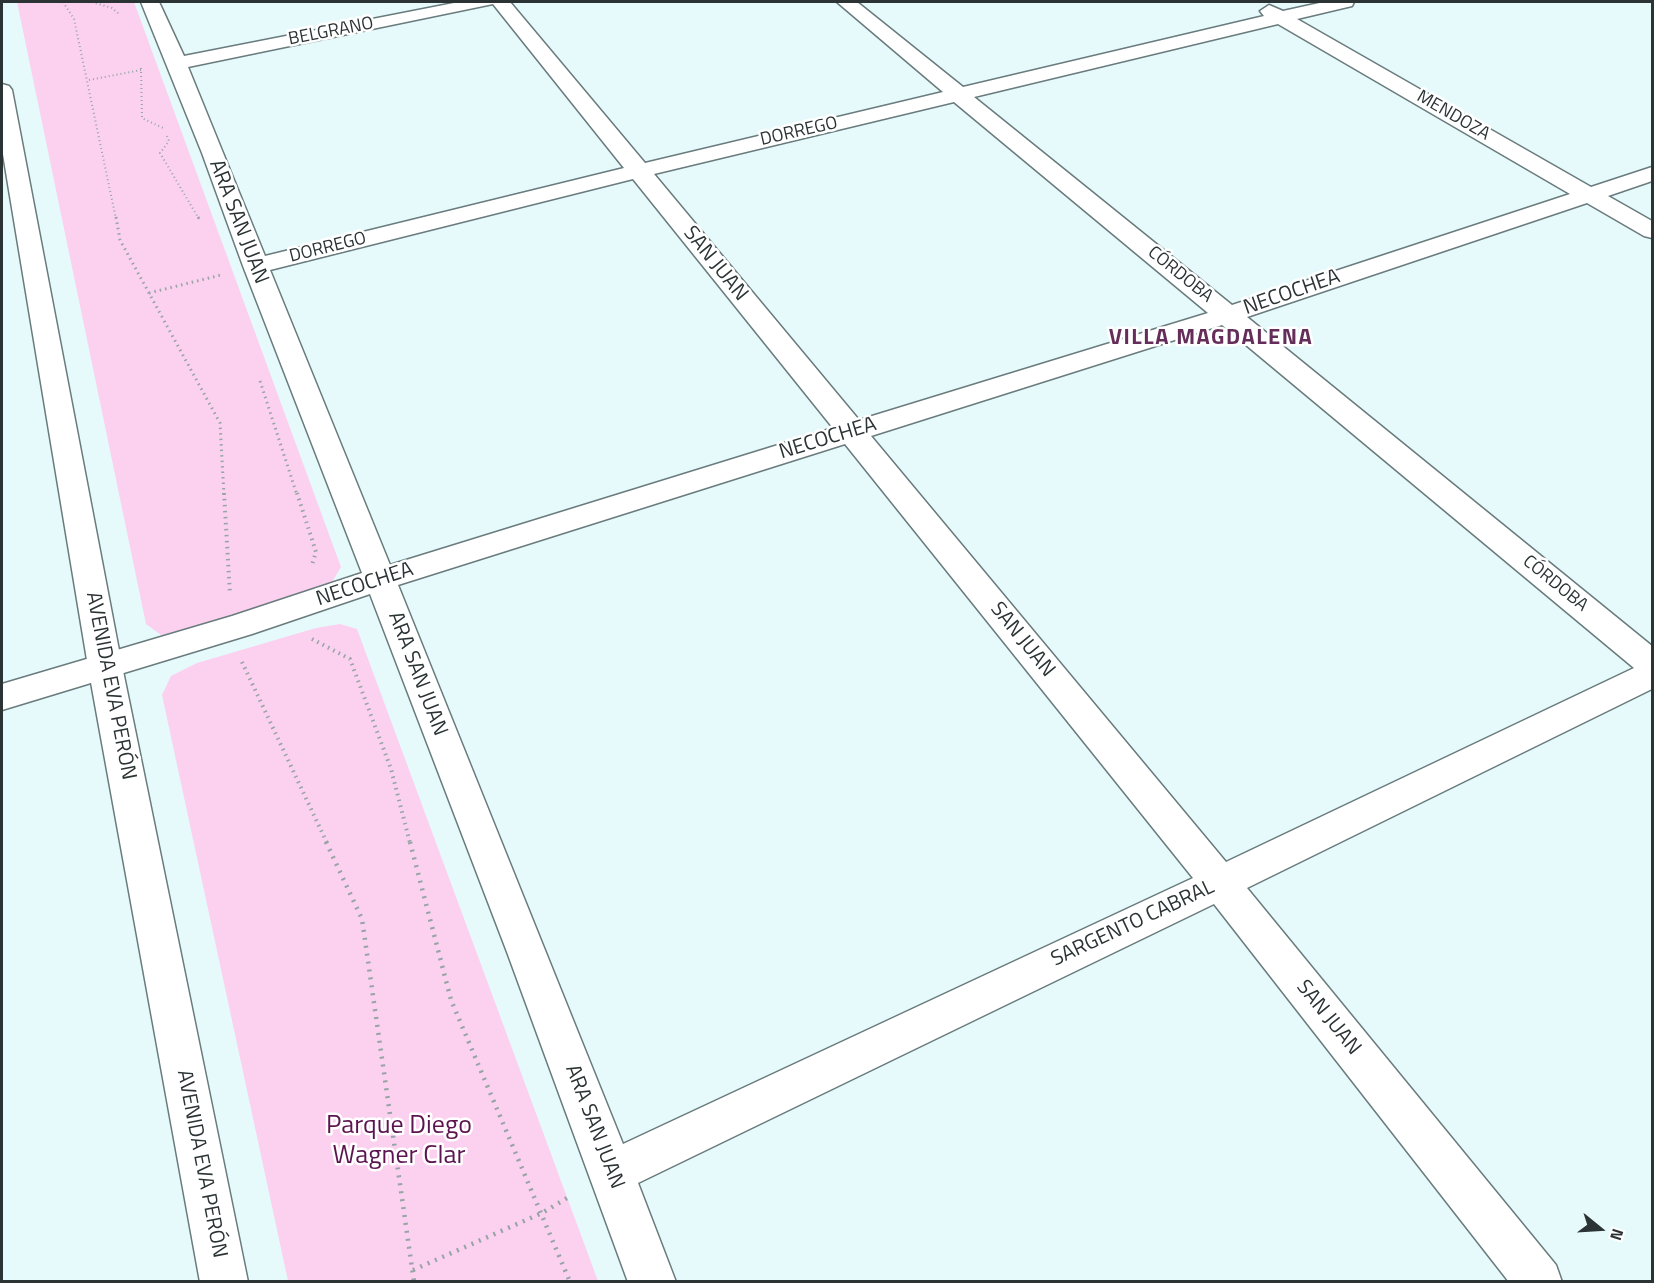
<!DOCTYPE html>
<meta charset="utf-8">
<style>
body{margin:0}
#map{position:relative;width:1654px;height:1283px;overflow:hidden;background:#e6fafc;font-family:"Titillium Web",sans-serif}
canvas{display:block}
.frame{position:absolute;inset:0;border:3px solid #2b3334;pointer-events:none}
.north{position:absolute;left:1570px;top:1199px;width:60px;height:60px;-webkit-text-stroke:4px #fff;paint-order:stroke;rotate:108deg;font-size:16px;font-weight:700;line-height:24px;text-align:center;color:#2b3334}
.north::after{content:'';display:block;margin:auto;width:21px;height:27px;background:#2b3334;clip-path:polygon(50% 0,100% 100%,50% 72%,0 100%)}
</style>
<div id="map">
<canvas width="1654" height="1283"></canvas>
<div class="frame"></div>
<div class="north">N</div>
</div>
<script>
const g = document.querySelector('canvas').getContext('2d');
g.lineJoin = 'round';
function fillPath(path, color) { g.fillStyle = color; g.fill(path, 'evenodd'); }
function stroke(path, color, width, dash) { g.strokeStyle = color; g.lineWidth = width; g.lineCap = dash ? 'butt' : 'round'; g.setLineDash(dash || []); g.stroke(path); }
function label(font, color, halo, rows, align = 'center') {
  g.font = font + ' "Titillium Web",sans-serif'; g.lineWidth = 5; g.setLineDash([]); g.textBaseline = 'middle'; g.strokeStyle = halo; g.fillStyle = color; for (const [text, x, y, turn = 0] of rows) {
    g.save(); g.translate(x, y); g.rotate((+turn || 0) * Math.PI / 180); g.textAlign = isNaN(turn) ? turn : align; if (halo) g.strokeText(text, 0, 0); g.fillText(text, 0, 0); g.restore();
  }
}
fillPath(new Path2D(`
 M17,2H134L341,567L331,584L178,637L161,635L146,624Z
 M340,624L357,629L598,1281H288L162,695L171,676L197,663L316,628Z`), '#fbd1ef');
const minor = new Path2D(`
 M141,2H159L184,56L459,2H510L645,163L943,92L837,2H857L963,87L1264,16L1260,11L1269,5L1283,11L1324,2H1354L1352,6L1297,19L1591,187L1652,167V181L1608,196L1652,221V238L1644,236L1587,203L1247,317L1652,646V689L1247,888L1556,1265L1562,1282H1509L1214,904L638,1183L676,1282H628L507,952L370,594L252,634L2,710V684L232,616L362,573L243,266L202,153ZM493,4L624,168L265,256L188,67ZM1278,24L1570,194L1232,305L974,97ZM954,102L1208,313L859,420L654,174ZM633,179L833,428L390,565L270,270ZM1222,325L1634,668L1226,862L871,436ZM845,444L1193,878L623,1144L398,585Z`);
const secondary = new Path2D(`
 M2,84L9,86L12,90L122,666L248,1282H200L88,666L2,148Z`);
stroke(minor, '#697b7d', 3);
stroke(secondary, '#697b7d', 3);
stroke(new Path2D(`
 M63,2L74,19L116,219
 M92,2L112,8L119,14
 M141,68L142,118L165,129
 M89,80L141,70
 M167,136L169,141L160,153L199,219`), '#96a4a6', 2, [1, 3]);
stroke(new Path2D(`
 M116,217L120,240L220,423L224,495
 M198,217L200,220
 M149,293L221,275
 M260,381L297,495`), '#96a4a6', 3, [1.5, 4]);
stroke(new Path2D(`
 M224,493L230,594
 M297,493L316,552L312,565
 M312,639L350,659L391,769L410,843
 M242,662L327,843`), '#96a4a6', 4, [1.5, 4.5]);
stroke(new Path2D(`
 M326,842L362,919L414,1282
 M410,842L451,1000L570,1282
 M413,1270L542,1213L572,1195`), '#96a4a6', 4.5, [2, 6]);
fillPath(minor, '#fff');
fillPath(secondary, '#fff');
label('18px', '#2b3334', '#fff', [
 ["BELGRANO",331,32,-11],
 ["MENDOZA",1453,116,30],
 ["DORREGO",799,132,-13],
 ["DORREGO",328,248,-14],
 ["CÓRDOBA",1180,275,39],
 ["CÓRDOBA",1555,584,39]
]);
label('21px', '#2b3334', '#fff', [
 ["ARA SAN JUAN",238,222,69],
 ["SAN JUAN",715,264,51],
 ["NECOCHEA",1292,293,-19],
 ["NECOCHEA",828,439,-17],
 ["NECOCHEA",365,585,-18],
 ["SAN JUAN",1022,640,51],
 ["ARA SAN JUAN",417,674,69],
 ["AVENIDA EVA PERÓN",110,686,79],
 ["SARGENTO CABRAL",1133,924,-25],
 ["SAN JUAN",1328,1018,51],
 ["ARA SAN JUAN",594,1127,69],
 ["AVENIDA EVA PERÓN",201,1164,79]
]);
g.letterSpacing = '1.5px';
label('bold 22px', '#652e5a', '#fff', [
 ["VILLA MAGDALENA",1211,339]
]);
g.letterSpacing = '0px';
label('26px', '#5b144f', '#fff', [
 ["Parque Diego",399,1127],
 ["Wagner Clar",399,1157]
]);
</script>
